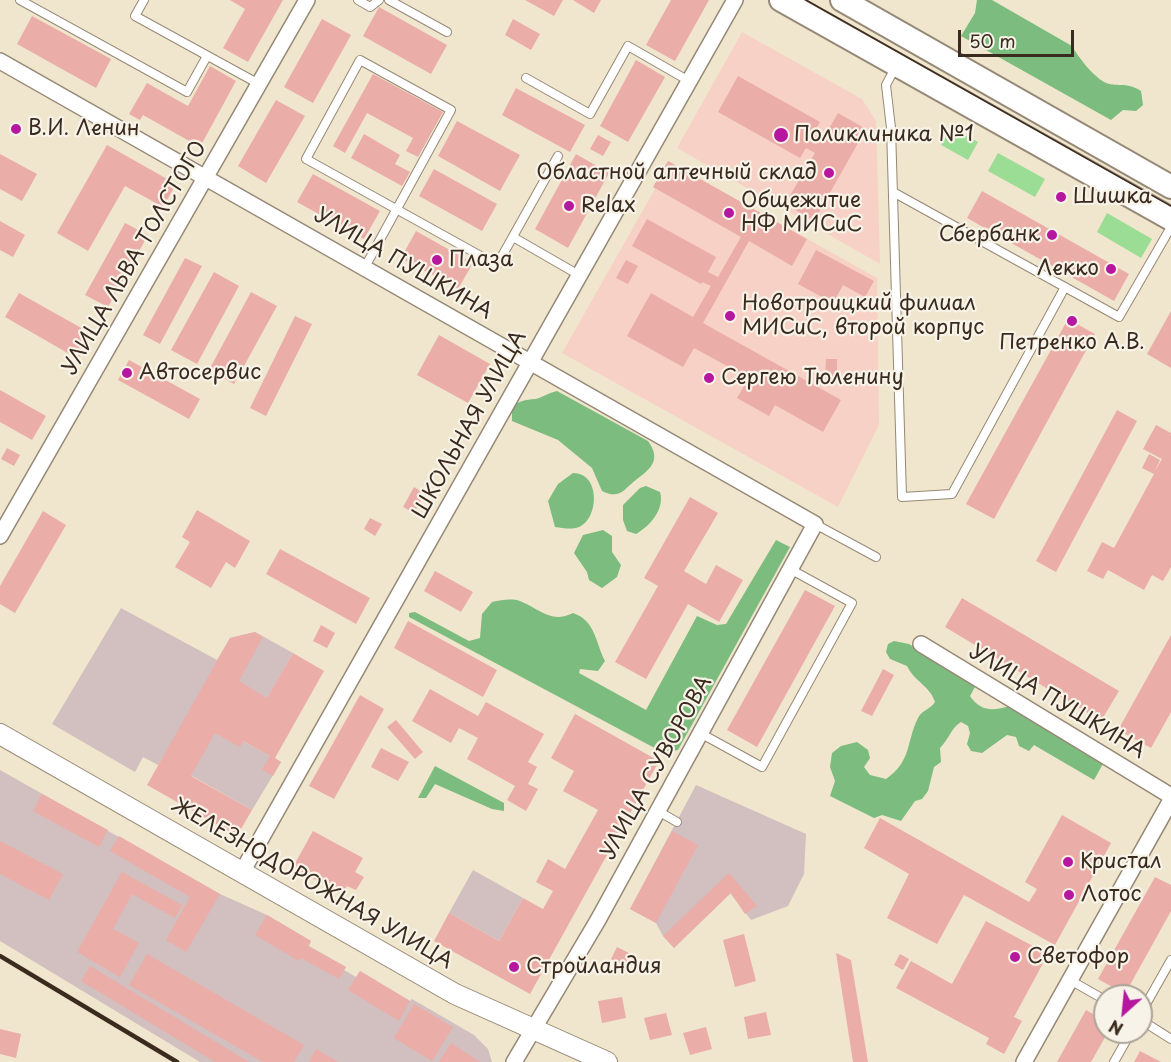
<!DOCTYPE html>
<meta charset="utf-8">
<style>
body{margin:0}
#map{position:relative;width:1171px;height:1062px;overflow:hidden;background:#f0e6cd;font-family:"Playpen Sans",sans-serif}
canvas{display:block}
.north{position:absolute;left:1093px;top:984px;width:60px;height:60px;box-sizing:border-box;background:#f7f3e8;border:2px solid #aca397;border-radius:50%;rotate:207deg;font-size:16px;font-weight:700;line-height:24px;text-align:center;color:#3b2a1e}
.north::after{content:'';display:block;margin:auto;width:21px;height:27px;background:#b5179e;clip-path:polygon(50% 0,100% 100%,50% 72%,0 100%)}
.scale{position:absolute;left:958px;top:30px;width:116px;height:27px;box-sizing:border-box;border:3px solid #3b2a1e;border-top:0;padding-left:8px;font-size:18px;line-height:21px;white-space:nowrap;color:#3b2a1e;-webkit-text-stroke:4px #f7f3e8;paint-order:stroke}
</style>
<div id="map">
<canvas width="1171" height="1062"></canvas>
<div class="north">N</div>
<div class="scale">50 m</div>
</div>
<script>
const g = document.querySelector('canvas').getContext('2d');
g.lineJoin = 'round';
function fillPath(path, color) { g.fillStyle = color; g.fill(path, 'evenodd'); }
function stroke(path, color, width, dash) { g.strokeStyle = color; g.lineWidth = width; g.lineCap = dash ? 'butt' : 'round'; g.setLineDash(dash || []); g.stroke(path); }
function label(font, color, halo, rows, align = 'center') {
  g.font = font + ' "Playpen Sans",sans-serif'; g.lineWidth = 4.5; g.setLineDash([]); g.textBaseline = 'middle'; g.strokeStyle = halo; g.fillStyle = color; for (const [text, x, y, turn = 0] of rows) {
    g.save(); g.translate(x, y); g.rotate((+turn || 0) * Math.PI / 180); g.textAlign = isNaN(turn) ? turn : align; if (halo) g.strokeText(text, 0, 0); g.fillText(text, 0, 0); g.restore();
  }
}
fillPath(new Path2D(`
 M742,32L862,99L876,121L880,264L677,148Z
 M668,161L877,278L879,425L838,507L562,353L655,189L653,187Z`), '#f7d1c6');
fillPath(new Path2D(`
 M121,608L217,660L230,638L255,632L293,653L243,741L281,762L252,810L162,759L158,765L143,757L135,772L52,724Z
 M0,770L220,894L267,915L311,941L309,946L346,967L344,970L356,977L360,971L410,1001L412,999L474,1035L488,1049L492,1062H200L0,941Z
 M696,785L806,834L804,874L788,906L751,920L730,893L674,948L663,936L656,923L630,909Z
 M473,870L523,898L499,941L449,913Z`), '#d2bfbf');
fillPath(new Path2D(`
 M951,128L978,142L968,160L941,145Z
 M998,153L1045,179L1035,197L988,171Z
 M1107,213L1152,239L1141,258L1097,232Z`), '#9bdd94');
fillPath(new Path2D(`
 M977,0H992L1072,46C1079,58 1092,75 1104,82C1116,88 1126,81 1141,91L1143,105L1136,111L1123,110L1111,120L961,36L975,13Z
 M557,391L648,441C661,459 652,468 637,479C624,489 620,500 602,491L592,468L558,440L512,421V406C522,400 525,400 535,399C539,399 550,392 557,391Z
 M573,473C601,473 599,519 579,527C571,530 563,528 555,527L548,501L558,484Z
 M646,486L660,492C665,509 650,526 636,534L627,531L623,520V505L640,488Z
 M603,530L612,536V552L621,565L617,577L602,588L589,580L587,572L574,553L583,535Z
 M776,540L790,547L678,750L664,753L409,617V613L415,612L469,641L480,638L482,614L492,602C502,600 511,598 520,601C540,609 551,624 573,613C596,621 595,642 605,661L598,671L580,669L579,673L646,710L697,616L717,625L726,624Z
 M894,641L909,644L976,685L970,696C981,712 993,711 1010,706L1104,762L1094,780L1034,745L1029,751L1019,746L1016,737L1007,735L982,753L971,751L967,744L970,733L968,726L961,722C951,728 949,739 940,748L941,762L934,767L928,791L922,799L915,801L901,821L882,815L874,818L830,796L835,781L830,767L832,753L841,746L857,742L868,750L870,758L864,767L870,775L886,779C912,761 906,742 918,718C922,710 931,709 935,702C930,686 915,682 907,666L890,659L886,652L888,644Z
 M435,766L504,803V811L492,809L435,784L426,798H418Z`), '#7cbc7e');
fillPath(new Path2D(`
 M230,0H283L248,62L223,48L245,9Z
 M525,0H563L554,16Z
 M573,0H601L594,13Z
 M671,0H709L675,61L646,45Z
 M379,7L447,45L431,74L363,36Z
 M32,16L111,59L96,88L17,44Z
 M322,19L351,35L313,103L284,87Z
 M513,19L540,34L531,50L505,35Z
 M636,60L665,77L628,142L600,126Z
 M210,66L236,81L200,147L143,115L140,120L129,114L147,83L188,106Z
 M373,74L443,112L418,157L406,151L413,138L367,113L345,153L333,146Z
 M738,76L820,122L813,134L823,139L838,113L866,129L814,221L785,204L815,153L806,148L800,158L718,112Z
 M516,88L585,125L570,152L502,115Z
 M276,100L305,116L266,183L238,166Z
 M457,121L520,155L500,191L438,156Z
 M364,134L400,155L395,164L410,172L402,186L351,158Z
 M598,135L611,142L603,156L590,149Z
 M107,145L176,184L163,207L125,186L88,251L57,233Z
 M0,154L37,174L22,201L0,189Z
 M576,154L609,173L568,248L535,229Z
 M668,161L807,239L792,266L749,241L703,323L841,400L823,432L775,405L769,416L737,398L749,378L694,348L683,367L627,336L651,293L693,317L711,286L702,282L701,284L632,246L647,219L716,257L708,272L718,277L741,237L653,187Z
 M434,169L497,204L482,231L419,196Z
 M313,174L380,211L364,239L297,202Z
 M982,191L1129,274L1114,301L967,218Z
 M0,221L25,235L13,257L0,250Z
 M125,223L148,235L108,307L85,295Z
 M416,231L473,263L458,289L401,258Z
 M816,250L874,281L865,297L843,285L833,303L798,284Z
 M185,258L202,266L160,344L143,335Z
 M626,260L638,266L628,284L616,278Z
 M214,272L239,286L197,364L171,350Z
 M251,292L277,306L234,384L209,370Z
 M19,293L92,334L78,359L5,317Z
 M1171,311V368L1147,354Z
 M295,316L312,324L266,416L250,408Z
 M1068,319L1095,334L994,519L966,504Z
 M439,335L490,364L468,403L417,375Z
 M826,359H837V377H825Z
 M129,360L200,399L189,419L118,380Z
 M0,390L46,416L32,440L0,422Z
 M1117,410L1137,421L1056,572L1036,561Z
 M1156,425L1171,433V567L1163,581L1152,575L1144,590L1108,570L1103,579L1087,571L1102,542L1114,548L1154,474L1142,468L1149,454L1160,460L1155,471L1162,459L1143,449Z
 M7,448L20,455L14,466L1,459Z
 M414,487L425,494L414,513L403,507Z
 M690,497L718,513L684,571L706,584L716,565L743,580L719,622L688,604L646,679L615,662L658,586L644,578Z
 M197,510L250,541L235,568L226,562L211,588L175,567L190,542L182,537Z
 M43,511L66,525L15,613L0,604V586Z
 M370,518L382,524L375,536L364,529Z
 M280,549L370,598L356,624L266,574Z
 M435,571L473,592L461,612L424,591Z
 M805,590L835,606L757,747L727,730Z
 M962,598L1119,691L1101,721L945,627Z
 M408,621L497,670L483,697L394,648Z
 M321,625L335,633L327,648L313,641Z
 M255,632L263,637L239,681L267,698L293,653L324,671L275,758L281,762L273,776L262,770L270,756L243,741L240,747L215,733L191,776L252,810L237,836L147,785L230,638Z
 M1171,635V712L1151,748L1118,730Z
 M883,669L894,675L872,716L861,711Z
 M430,689L478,716L486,702L544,734L528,762L537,767L528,784L538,789L526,811L507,800L515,786L467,759L478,738L459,728L451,743L412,721Z
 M360,695L384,709L334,799L309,786Z
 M575,714L659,761L530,994L434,941L449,913L499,941L523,898L543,909L553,891L536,882L548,859L565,869L598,810L563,791L574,771L551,758Z
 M396,720L423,752L415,759L387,727Z
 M381,748L409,762L398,781L371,767Z
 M42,794L108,830L99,847L33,811Z
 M1062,815L1111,843L1055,945L964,895L937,944L887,918L909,874L864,848L880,818L1029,902L1037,889L1025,882Z
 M313,831L363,858L355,872L364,877L356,890L347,886L342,895L293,867Z
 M672,831L698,845L656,923L630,909Z
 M119,836L220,894L186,952L166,940L190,897L110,851Z
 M0,841L63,874L49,900L0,874Z
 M122,872L182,905L175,918L132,894L113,929L139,943L120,977L77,952Z
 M729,873L757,906L745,914L731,893L674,948L663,936Z
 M1155,877L1171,885V911L1125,994L1098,979Z
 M267,915L311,941L308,946L346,967L339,979L301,958L299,961L255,935Z
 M986,921L1048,954L1014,1017L1022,1021L1004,1054L986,1044L989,1038L896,988L911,961L952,984Z
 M744,934L756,981L735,987L723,940Z
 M617,947L631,954L624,966L611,959Z
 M836,953L851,960L868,1062H853Z
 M147,954L304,1045L294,1062H263L129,985Z
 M900,954L909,959L903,970L894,965Z
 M90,966L249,1062H215L81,981Z
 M360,971L410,1001L399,1021L348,990Z
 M622,997L626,1018L602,1023L598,1001Z
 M414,1004L453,1027L432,1061L394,1038Z
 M1086,1010L1105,1021V1032H1108L1091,1062H1057Z
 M766,1012L771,1035L748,1039L744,1017Z
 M666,1013L672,1035L650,1040L644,1018Z
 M706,1027L712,1049L690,1055L683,1033Z
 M0,1029L21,1034L16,1058L0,1054Z
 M451,1043L480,1062H439Z
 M316,1049L338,1062H309Z
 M1140,1051L1161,1062H1134Z`), '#ebada8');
const service = new Path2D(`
 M20,0L187,92L207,56
 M144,0L135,16L259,84
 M358,0L370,7L379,0
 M389,0L447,32
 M896,66L886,85L891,128L902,497L952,494L1065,287
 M526,78L590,114L628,46L689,81
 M893,192L1119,317L1171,227
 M513,237L579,275
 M365,267L451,110L360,60L306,159L497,265L558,156
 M815,524L876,557
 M700,733L762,767L852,603L790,569
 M658,811L677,822
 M1070,980L1105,1000
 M1141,1013L1171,960
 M1141,1020L1171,1039
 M1114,1062L1131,1032`);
const minor = new Path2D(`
 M0,61L815,524L598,920L514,1062
 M0,536L307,0
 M921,644L1171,796
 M242,872L735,0
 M1024,1062L1171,800`);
const secondary = new Path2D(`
 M0,734L455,994L607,1062`);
const primary = new Path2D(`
 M781,0L1171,219
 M842,0L1171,187`);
stroke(service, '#968876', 10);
stroke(minor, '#968876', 18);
stroke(secondary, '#968876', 22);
stroke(primary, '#968876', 26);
stroke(service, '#fff', 8);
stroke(minor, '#fff', 15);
stroke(secondary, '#fff', 20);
stroke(primary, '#fff', 22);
stroke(new Path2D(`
 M806,0L1171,206`), '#3b2a1e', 1.5);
stroke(new Path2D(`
 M0,956L177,1062`), '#3b2a1e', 4.5);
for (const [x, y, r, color] of [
 [16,129,6,"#b5179e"],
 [781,135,8,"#b5179e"],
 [829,173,6,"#b5179e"],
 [1061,197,6,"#b5179e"],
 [569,206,6,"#b5179e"],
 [729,213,6,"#b5179e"],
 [1052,235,6,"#b5179e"],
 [437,260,6,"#b5179e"],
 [1111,269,6,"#b5179e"],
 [730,316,6,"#b5179e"],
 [1072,321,6,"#b5179e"],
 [127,373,6,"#b5179e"],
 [709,378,6,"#b5179e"],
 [1068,862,6,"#b5179e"],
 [1069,895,6,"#b5179e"],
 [1015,957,6,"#b5179e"],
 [514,967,6,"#b5179e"]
]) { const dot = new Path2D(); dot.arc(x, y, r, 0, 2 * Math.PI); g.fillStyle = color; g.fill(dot); stroke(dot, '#f7f3e8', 2); }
label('21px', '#3b2a1e', '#f7f3e8', [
 ["В.И. Ленин",28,129],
 ["Поликлиника №1",794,135],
 ["Областной аптечный склад",817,173,"right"],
 ["Шишка",1073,197],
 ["Общежитие",741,201],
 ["НФ МИСиС",741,225],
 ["Relax",581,206],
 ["Сбербанк",1040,235,"right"],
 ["Плаза",449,260],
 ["Лекко",1099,269,"right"],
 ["Новотроицкий филиал",742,304],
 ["МИСиС, второй корпус",742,328],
 ["Петренко А.В.",1072,343,"center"],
 ["Автосервис",139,373],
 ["Сергею Тюленину",721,378],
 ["Кристал",1080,862],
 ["Лотос",1081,895],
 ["Светофор",1027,957],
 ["Стройландия",526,967]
], 'left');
label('21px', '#3b2a1e', '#f7f3e8', [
 ["УЛИЦА ЛЬВА ТОЛСТОГО",135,258,-60],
 ["УЛИЦА ПУШКИНА",403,264,30],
 ["ШКОЛЬНАЯ УЛИЦА",470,425,-61],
 ["УЛИЦА ПУШКИНА",1057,702,31],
 ["УЛИЦА СУВОРОВА",657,768,-61],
 ["ЖЕЛЕЗНОДОРОЖНАЯ УЛИЦА",312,884,30]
]);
</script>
